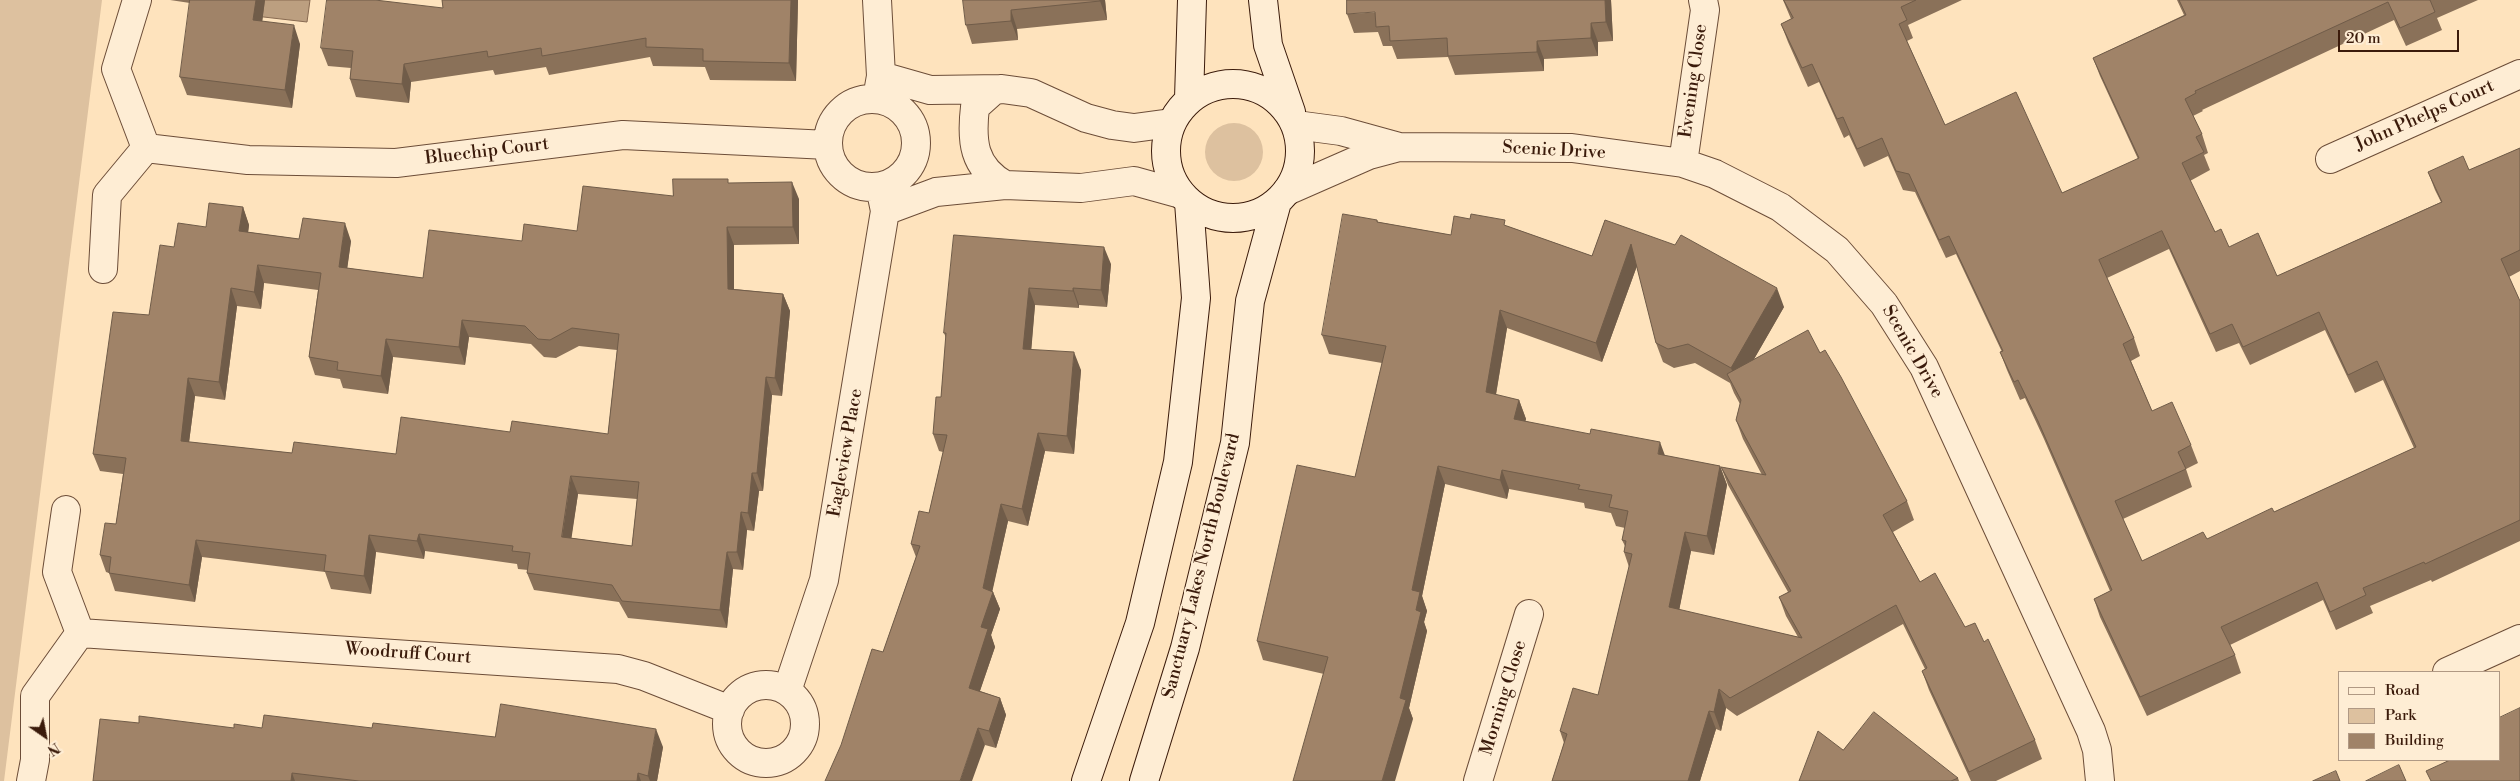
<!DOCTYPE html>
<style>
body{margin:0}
#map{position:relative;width:2520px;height:781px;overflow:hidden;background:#fee3bd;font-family:"Libre Bodoni",serif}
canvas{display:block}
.legend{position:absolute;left:2338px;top:671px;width:162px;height:90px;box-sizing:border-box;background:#feedd4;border:1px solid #b09984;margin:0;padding:6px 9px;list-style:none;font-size:15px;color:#3b1b0b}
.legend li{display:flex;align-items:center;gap:10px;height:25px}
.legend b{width:25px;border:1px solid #b09984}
.north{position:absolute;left:20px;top:711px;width:50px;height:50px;-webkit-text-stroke:4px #feedd4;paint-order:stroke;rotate:147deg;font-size:14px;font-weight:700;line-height:20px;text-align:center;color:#3b1b0b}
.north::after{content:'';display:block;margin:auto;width:18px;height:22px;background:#3b1b0b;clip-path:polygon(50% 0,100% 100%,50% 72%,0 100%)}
.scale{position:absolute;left:2338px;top:30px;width:121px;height:22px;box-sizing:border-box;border:2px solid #3b1b0b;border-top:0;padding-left:6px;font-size:15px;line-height:18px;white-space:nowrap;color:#3b1b0b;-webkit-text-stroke:4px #feedd4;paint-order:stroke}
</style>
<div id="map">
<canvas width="2520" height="781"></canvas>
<ul class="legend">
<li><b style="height:6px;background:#feedd4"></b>Road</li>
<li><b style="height:14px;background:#ddc19f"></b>Park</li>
<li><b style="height:14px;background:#a08368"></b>Building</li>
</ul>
<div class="north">N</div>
<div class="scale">20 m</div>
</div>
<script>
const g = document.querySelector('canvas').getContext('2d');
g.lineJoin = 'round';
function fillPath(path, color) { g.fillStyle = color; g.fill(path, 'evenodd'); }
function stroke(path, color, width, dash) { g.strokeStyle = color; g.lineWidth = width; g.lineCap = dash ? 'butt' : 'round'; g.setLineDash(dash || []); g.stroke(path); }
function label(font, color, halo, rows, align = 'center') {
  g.font = font + ' "Libre Bodoni",serif'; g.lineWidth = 4; g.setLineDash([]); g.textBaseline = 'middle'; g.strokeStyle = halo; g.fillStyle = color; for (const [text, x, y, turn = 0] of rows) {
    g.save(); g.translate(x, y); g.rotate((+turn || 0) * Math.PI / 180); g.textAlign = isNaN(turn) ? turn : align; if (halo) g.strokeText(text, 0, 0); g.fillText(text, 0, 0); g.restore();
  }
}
fillPath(new Path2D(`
 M0,0H102L4,781H0Z
 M1205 152a29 29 0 1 1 58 0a29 29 0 1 1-58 0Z`), '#ddc19f');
const water = new Path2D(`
 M256,0H310L307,22L255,16Z`);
fillPath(water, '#bc9f80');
stroke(water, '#886a51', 1);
const street = new Path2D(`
 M877,0L881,76L878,93
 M881,76L930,90L1002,89L1031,93L1086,118L1112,125L1134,128L1171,123
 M1002,89L994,90L975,107C971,141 973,167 1005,185
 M828 143a44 44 0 1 1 88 0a44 44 0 1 1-88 0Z
 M1296,125L1341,131L1399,147
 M146,148L248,160L396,163L623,135L828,145
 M2330,159L2520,74
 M1683,163L1705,10L1703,0
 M1287,191L1369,155L1399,147L1572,148L1683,163L1715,174L1780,207L1837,250L1884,304L1924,367L2091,731L2097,750L2100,781
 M885,211L936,192L1005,185L1081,188L1134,181L1181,194
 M103,269L107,195L146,148L116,69L137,0
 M80,633L618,669L644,676L730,710
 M2447,672L2520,639
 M727 724a39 39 0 1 1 78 0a39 39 0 1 1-78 0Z
 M787,691L824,580L885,211L880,187
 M31,781L35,760V696L80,633L57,572L66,510
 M1478,781L1529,614`);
const secondary = new Path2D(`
 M1263,0L1268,45L1291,112
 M1166 151a67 67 0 1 1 134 0a67 67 0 1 1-134 0Z
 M1189,99L1192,0
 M1086,781L1140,623L1178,462L1196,298L1189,202
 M1144,781L1185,648L1235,443L1250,301L1277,202`);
stroke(street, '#6c4d38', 30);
stroke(secondary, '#3b1b0b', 30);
stroke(street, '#feedd4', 28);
stroke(secondary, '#feedd4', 28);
fillPath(new Path2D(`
 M170,0H265L262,21L300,44L292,108L187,95L180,77L190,3Z
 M442,0H798L796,81L710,80L705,67L653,66L650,57L549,75L546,67L495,75L493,70L411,82L409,103L356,97L350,79L351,68L328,66L321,48L443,8Z
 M963,0H1105L1107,20L1017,29L1018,40L972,44L966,25Z
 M1611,0L1613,41L1598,42V56L1544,59V71L1455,75L1448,57L1397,59L1392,46H1383L1378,32L1354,33L1347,14Z
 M1783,0H1962L1908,25L1913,38L1907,41L1945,125L2062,193L2138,159L2100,76L2093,58L2184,15L2177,0H2478L2437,18L2442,30L2406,46L2394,20L2202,110L2203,111L2193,116L2202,134L2208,153L2204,155L2210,170L2190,181L2215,232L2229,247L2277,276L2441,202L2435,190L2428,172L2469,170L2520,148V271L2509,277L2520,301V541L2432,582L2431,580L2370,606L2373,613L2336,630L2323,600L2230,645L2235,655L2241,673L2147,716L2100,617L2094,599L2110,591L2044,439L2025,398L2020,400L2007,370L2000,352H2002L1956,254L1946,258L1915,192L1903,190L1888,156L1864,167L1849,135L1844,138L1819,82L1808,87L1788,42L1781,24L1791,19ZM2169,249L2216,352L2239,343L2250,365L2325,330L2355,393L2383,380L2414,448L2274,512L2207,539L2142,561L2123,519L2192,487L2186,469L2198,463L2191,445L2152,411L2131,361L2140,356L2134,338L2107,278Z
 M730,183L799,199V244L734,245V289L783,294L790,311L782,396L772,395L763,491H759L754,531L747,530L743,570L733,569L727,628L628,618L619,602L534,590L527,573L528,570L518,569L517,564L425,551L424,559L376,552L371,594L331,589L325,572L202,557L195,602L115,591L109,573L106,572L100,555L116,524L123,474L100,471L93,454L149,315L174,247L206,227L243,207L249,225L248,232L299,239L351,241L347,268L423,278L522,241L577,231L673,196ZM264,283L318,290L309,357L315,375L340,379L343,388L388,394L393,357L465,365L469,337L531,344L544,357L556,358L579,346L617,350L608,434L510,432L396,454L292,453L189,442L195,396L225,400L237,306L261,309ZM578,494L637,499L632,546L571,538Z
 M1377,220L1378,222L1451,235L1507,226L1592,256L1605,220L1784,307L1754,359L1820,353L1907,501L1914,520L1893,532L1920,582L1965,627L1984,642L2035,740L2042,759L1996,781H1971L1929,690L1922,671L1925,669L1903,624L1737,716L1726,708L1721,731L1716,729L1700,781H1552L1564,743L1560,731L1598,695L1629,567L1624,552L1625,546L1622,540L1625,528L1616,526L1611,513L1585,508L1584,503L1509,489L1507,499L1445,484L1422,596L1427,611L1424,622L1427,631L1409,708L1413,719L1324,674L1263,660L1257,641L1355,477L1382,363L1329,354L1322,335ZM1637,266L1656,343L1663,362L1674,368L1695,363L1730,383L1734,393L1740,404L1736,420L1743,439L1762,475L1721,467L1728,485L1788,592L1779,597L1786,616L1798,637L1679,610L1691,551L1714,555L1727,485L1720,466L1665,456L1525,421L1526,419L1519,400L1496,395L1507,328L1602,362Z
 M954,235L1111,264L1107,307L1079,305V308L1035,305L1031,349L1081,370L1074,454L1045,451L1028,526L1008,521L992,591L993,592L1000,609L991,635L995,647L980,691L1000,698L1006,715L996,748L985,745L883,652L916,557L911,544L929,513L943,452L939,451L933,434L941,397L946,338L944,333Z
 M139,723L234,728H372L495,737L663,747L657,781H93Z
 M1843,750L1958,778L1959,781H1799Z`), '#8a7159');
fillPath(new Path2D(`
 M256,0H265L260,39L253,20Z
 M791,0H798L796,81L789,63Z
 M1100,0H1105L1107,20L1100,1Z
 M1605,0H1611L1613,41L1606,22Z
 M1011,10L1017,29L1018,40L1011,21Z
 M1591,23L1598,42V56L1591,38Z
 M294,25L300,44L292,108L285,90Z
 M1537,41L1544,59V71L1537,52Z
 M404,64L411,82L409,103L402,84Z
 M792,182L799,199V244L793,227Z
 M243,207L249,225L246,249L239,231Z
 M345,223L351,241L345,285L339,267Z
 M727,227L734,245V307L728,289Z
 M1631,244L1638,263L1602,362L1596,343Z
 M1104,247L1111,264L1107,307L1101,290Z
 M258,265L264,283L261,309L254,292Z
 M231,288L237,306L225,400L219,382Z
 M1029,288L1035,305L1030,366L1023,349Z
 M1073,288L1079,305V308L1073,291Z
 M1777,288L1784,307L1738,387L1731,368Z
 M783,294L790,311L782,396L775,378Z
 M1500,310L1507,328L1493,411L1486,392Z
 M462,320L469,337L465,365L459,347Z
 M386,339L393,357L388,394L381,376Z
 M1074,352L1081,370L1074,454L1067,436Z
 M766,377L772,395L763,491L757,473Z
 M188,378L195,396L187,458L181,441Z
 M1519,400L1526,419L1521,438L1514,419Z
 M1038,433L1045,451L1028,526L1022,509Z
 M1660,442L1667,461L1658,454Z
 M1438,466L1445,484L1422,596L1427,611L1424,622L1427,631L1409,708L1413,719L1395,781H1382L1400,698L1416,610L1412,590Z
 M1720,466L1727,485L1714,555L1707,536Z
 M1502,470L1509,489L1507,499L1500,480Z
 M752,473L759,491L754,531L748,513Z
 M571,476L578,494L569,555L562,537Z
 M1001,504L1008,521L990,602L993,592L1000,609L991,635L995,647L975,705L969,688L981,627L983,588Z
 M741,512L747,530L743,570L737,552Z
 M1685,532L1691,551L1676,626L1669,607Z
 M419,534L425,551L424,559L417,541Z
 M369,535L376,552L371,594L364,576Z
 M196,540L202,557L195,602L189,585Z
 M727,552L733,569L727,628L720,610Z
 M1719,689L1726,708L1721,731L1714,712Z
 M1000,698L1006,715L996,748L989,731Z
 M1709,711L1716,729L1700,781H1688Z
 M978,728L985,745L972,781H960Z
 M656,729L663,747L657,781H650L648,776Z
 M292,773L295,781H291Z
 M638,773L641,781H637Z`), '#705c49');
const building = new Path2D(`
 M190,0H256L253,20L294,25L285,90L180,77Z
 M327,0H375L443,8L442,0H791L789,63L703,61V49L646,47V38L542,56L541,48L488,57L487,51L404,64L402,84L350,79L353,51L321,48Z
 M963,0H1100V1L1011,10V21L966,25Z
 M1347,0H1605L1606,22L1591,23V38L1537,41V52L1448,56L1447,38L1390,41L1389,26L1376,27L1375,12L1347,14Z
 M1784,0H1916L1901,7L1907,20L1899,24L1945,125L2016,92L2062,193L2139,158L2093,58L2186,15L2179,0H2430L2435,12L2400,28L2388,2L2195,91L2196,93L2185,99L2202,134L2196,137L2204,152L2182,163L2215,232L2221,229L2229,247L2258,233L2277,276L2442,202L2428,172L2463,156L2469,170L2520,148V250L2501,259L2520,301V520L2425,564L2424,562L2363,588L2366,595L2330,612L2317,582L2221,627L2235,655L2140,697L2094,599L2112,590L2038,421L2018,380L2014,382L2000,352L2003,351L1949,236L1939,240L1909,174L1896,171L1882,138L1857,149L1843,117L1837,119L1812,64L1802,68L1781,24L1793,18ZM2162,231L2210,334L2232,324L2243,347L2319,312L2348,375L2377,361L2416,447L2274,512L2272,508L2207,539L2203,532L2142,561L2115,501L2186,469L2178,452L2191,445L2172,402L2152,411L2123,344L2134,338L2099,260Z
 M673,179H728V183L792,182L793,227H727L728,289L783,294L775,378L766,377L757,473H752L748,513L741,512L737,552H727L720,610L622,601L612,585L527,573L530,553L512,551L513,546L419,534L417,541L369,535L364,576L324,571L326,555L196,540L189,585L109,573L111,557L100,555L105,523L116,524L126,458L93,454L113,312L149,315L160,245L174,247L178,223L206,227L209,203L243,207L239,231L299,239L303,218L345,223L339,267L423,278L429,230L522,241L524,224L577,231L583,186L673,196ZM258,265L321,273L309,357L338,362L337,370L381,376L386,339L459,347L462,320L525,326L538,339L550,340L572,328L619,334L608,434L512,421L510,432L401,417L396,454L294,442L292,453L181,441L188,378L219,382L231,288L254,292ZM571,476L639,482L632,546L562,537Z
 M1343,214L1377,220V222L1451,235L1454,216L1470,219L1471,214L1505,220L1504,225L1592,256L1605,220L1675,245L1681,235L1777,288L1731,368L1688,344L1668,349L1656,343L1631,244L1596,343L1500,310L1486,392L1519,400L1514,419L1590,434L1591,429L1660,442L1658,454L1720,466L1707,536L1685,532L1669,607L1802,638L1779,597L1791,591L1721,467L1766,475L1736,420L1741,400L1727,374L1808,330L1820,353L1825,350L1841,377L1907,501L1883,515L1920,582L1935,573L1965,627L1975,623L1984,642L1988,639L2035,740L1969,772L1922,671L1927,668L1896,605L1730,698L1719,689L1714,712L1709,711L1688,781H1552L1567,734L1560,731L1573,688L1598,695L1632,554L1624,552L1626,541L1622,540L1628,511L1609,507L1612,495L1578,489L1580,485L1502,470L1500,480L1438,466L1412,590L1420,592L1416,610L1421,612L1400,698L1406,700L1382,781H1293L1328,657L1257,641L1297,465L1355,477L1386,346L1322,335Z
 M954,235L1104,247L1101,290L1073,288V291L1029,288L1023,349L1074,352L1067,436L1038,433L1022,509L1001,504L983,588L993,592L981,627L988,629L969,688L1000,698L989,731L978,728L960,781H825L841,745L872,649L883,652L920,546L911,544L919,511L929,513L947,435L933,434L936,397H941L946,333H944Z
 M501,704L656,729L648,776L638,773L637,781H359L292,773L291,781H93L100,719L139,723V716L234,728V724L262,728L264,715L372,728L373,723L495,737Z
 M2520,708V781H2431L2426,771L2450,760H2499V718Z
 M1874,712L1958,778L1951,781H1799L1818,731L1843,750Z
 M2399,765L2406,781H2366Z
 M2336,771L2340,781H2313Z`);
fillPath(building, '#a08368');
stroke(building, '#705c49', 1);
label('18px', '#3b1b0b', '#feedd4', [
 ["Evening Close",1694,81,-82],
 ["John Phelps Court",2425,116,-24],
 ["Scenic Drive",1554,151,3],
 ["Bluechip Court",487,152,-7],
 ["Scenic Drive",1912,352,60],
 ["Eagleview Place",846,453,-80],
 ["Sanctuary Lakes North Boulevard",1202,566,-76],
 ["Woodruff Court",408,654,4],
 ["Morning Close",1504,698,-73]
]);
</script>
